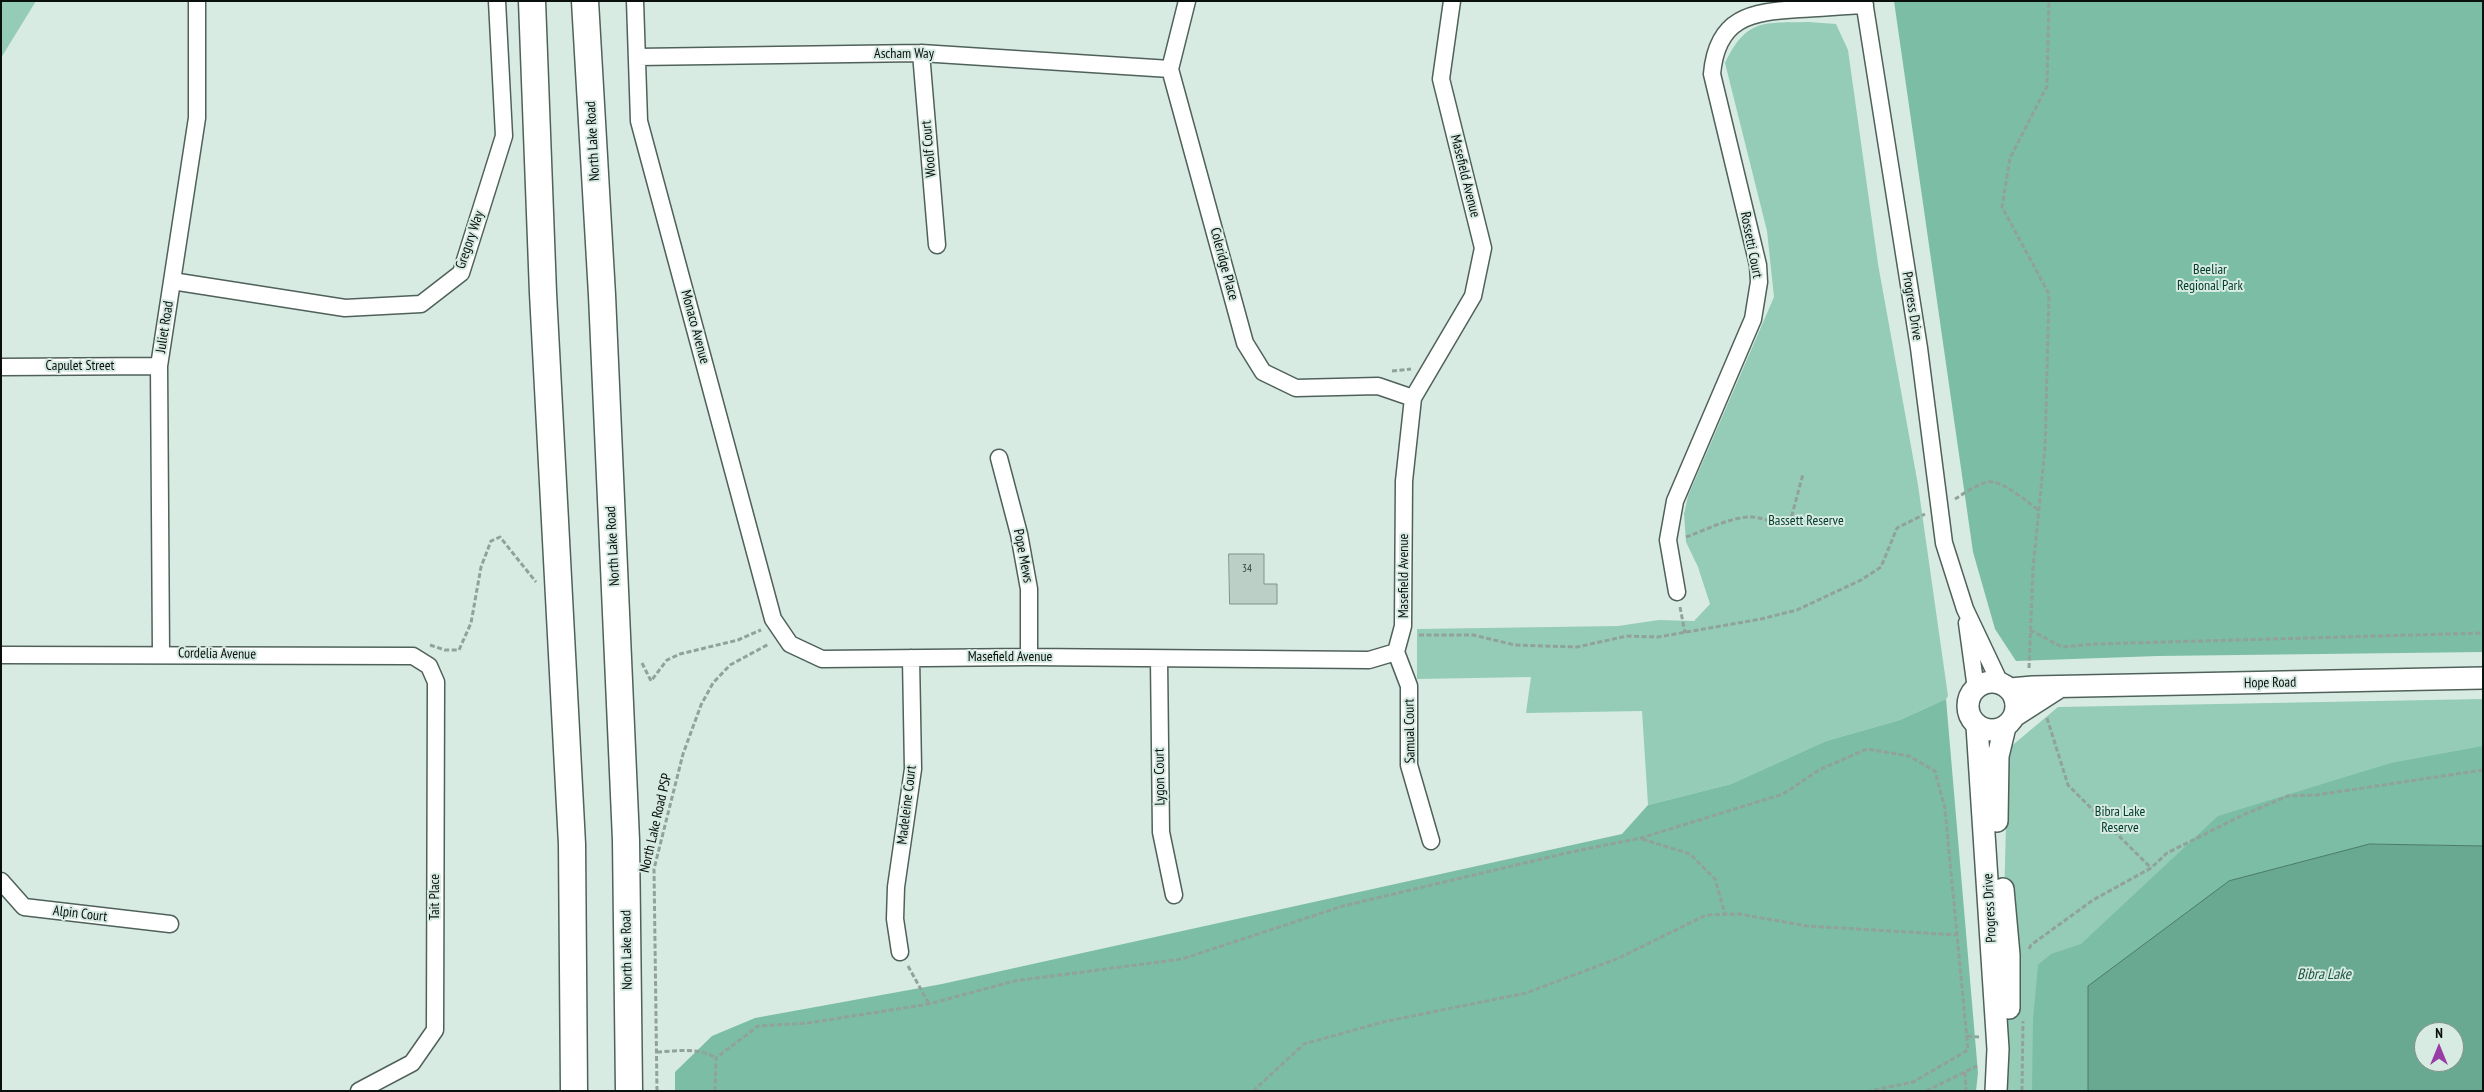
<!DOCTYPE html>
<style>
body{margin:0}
#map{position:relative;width:2484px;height:1092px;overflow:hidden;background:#d7ebe3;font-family:"PT Sans Narrow",sans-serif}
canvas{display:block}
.frame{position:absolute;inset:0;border:2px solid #080f0d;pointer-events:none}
.north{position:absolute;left:2414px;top:1022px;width:50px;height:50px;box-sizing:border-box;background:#d7ebe3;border:1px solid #84938d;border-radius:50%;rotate:0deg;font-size:14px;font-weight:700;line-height:20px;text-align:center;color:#080f0d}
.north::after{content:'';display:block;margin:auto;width:18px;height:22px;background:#993ca6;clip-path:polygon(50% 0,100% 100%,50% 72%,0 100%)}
</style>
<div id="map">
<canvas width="2484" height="1092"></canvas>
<div class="frame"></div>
<div class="north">N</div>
</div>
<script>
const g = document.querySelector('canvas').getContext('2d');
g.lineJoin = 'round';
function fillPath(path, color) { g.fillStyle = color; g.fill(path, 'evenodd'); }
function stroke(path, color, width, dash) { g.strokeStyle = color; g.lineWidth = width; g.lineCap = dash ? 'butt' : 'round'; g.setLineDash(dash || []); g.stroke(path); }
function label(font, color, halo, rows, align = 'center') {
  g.font = font + ' "PT Sans Narrow",sans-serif'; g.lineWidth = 4; g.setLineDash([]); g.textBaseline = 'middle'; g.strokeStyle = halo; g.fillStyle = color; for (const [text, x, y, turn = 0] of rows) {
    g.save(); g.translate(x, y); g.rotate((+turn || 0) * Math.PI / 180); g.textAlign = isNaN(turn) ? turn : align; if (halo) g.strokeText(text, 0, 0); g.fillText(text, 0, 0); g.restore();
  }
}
fillPath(new Path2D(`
 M1,1H36L1,58Z
 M1809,22L1836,24L1848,50L1878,264L1918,485L1948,696L1946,699L1900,720L1826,741L1731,784L1648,805L1642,711L1526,713L1531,677L1417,679V629L1618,626L1659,620L1694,621L1710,604L1698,567L1686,542L1684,514L1688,496L1774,297L1767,231L1725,63C1747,18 1763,23 1809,22Z
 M2483,699V846L2370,844L2088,986V1091H1999L2008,749L2058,707Z`), '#95ccb7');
fillPath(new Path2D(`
 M1894,1H2483V652L2158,656L2016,661L1995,629L1973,552Z
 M1946,699L1978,1073L1976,1091H675V1072L712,1036L755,1018L942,984L1622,834L1648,805L1731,784L1826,741L1900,720Z
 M2483,746V846L2370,844L2088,986V1091H2032L2033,1020L2038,965L2051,954L2081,944L2218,816L2391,763Z`), '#7cbda5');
const water = new Path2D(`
 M2370,844L2483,846V1091H2088V986L2229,881ZM2424,1032H2454V1062H2424Z`);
fillPath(water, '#69a992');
stroke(water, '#4c7b6a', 1);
const building = new Path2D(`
 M1229,554H1264V584H1277V604H1230Z`);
fillPath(building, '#bbcfc7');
stroke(building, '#80938b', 1);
const minor = new Path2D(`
 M635,1L639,121L773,619L790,644L822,659L1029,657L1369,660L1396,652L1403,626L1404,481L1413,398L1473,296L1483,248L1441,79L1452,1
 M1187,1L1170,69L1245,343L1263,372L1296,388L1378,386L1413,398
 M1864,1L1919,348L1944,543L1965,609L2000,683
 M921,53L937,245
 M637,57L921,53L1170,69
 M172,281L345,308L421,304L461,273L504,136L497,1
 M1,367L159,366
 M999,458L1019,534L1029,589V657
 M1677,592L1668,540L1675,501L1753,319L1759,282L1758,265L1712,74C1717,17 1751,12 1799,9C1821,8 1843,6 1865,5
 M1967,623L1976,689
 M1396,652L1409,686V765L1431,841
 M161,654L159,366L197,118V1
 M1,655L413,656L429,666L436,682L435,1030L412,1063L359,1091
 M1159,659L1161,832L1174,895
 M1,881L24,907L170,924
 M900,952L895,919L896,887L913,769L911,658`);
const tertiary = new Path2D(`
 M1968 706a24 24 0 1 1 48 0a24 24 0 1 1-48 0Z
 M2010,689L2033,687L2483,678
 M2016,715L2058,688
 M1977,726L1998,1049L1996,1091
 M1997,821L1998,756L2005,727
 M2003,889L2009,955V1008`);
const primary = new Path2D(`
 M532,1L543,293L572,844L574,1091
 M585,1L602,295L626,840L629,1091`);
stroke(minor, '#4f615a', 19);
stroke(tertiary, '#4f615a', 24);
stroke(primary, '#4f615a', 29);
stroke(new Path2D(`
 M1392,371L1411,369
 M1955,499C1965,493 1982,480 1994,482C2007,485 2028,502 2038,510
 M1686,537C1706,530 1730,517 1751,517C1763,517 1773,524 1786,523L1792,515L1803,474
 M1680,607L1685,633
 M2030,630L2062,647L2095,644L2483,633
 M1419,635H1473L1515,645L1577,647L1627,636L1658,637L1761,619L1797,610L1861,580L1881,567L1897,528L1925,514
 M430,645L445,650H459L471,623L481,567L491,541L500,537L536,582
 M642,663L651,681L667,660L680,654L738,640L761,630
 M2029,668L2033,568L2045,448L2049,294L2002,207L2010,158L2047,86L2049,1
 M2047,718L2068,785L2151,868
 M1642,839L1690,854L1715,879L1725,914
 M2029,949L2031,945L2093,900L2151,868L2167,853L2243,815L2288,796L2316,795L2483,770
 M908,966L929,1004
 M1967,1036L1979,1037
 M657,1052C677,1051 699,1047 716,1058
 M1965,1072L1966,1091
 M657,1091L654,869L683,754L701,705L713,683L730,665L769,644
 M715,1091L716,1058L758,1026L808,1023L929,1004L1014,981L1182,959L1343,906L1571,852L1641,838L1783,794L1819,770L1867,749L1909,756L1935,771L1945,809L1968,1050L1913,1082L1870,1091
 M1253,1091L1304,1044L1383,1022L1526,993L1619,958L1706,915L1739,914L1807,926L1958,935
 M1926,1091L1977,1066
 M2022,1091L2023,1021`), '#91a19b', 3, [5, 2.5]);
stroke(minor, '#fff', 16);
stroke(tertiary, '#fff', 21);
stroke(primary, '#fff', 26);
label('11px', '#353f3c', null, [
 ["34",1247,569]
]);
label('14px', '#080f0d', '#d7ebe3', [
 ["Ascham Way",904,54],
 ["North Lake Road",593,141,-93],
 ["Woolf Court",929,149,-95],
 ["Masefield Avenue",1465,176,76],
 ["Gregory Way",470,240,-71],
 ["Rossetti Court",1751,245,79],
 ["Coleridge Place",1224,264,75],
 ["Progress Drive",1912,306,81],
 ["Juliet Road",165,327,-81],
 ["Monaco Avenue",695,327,75],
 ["Capulet Street",80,366],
 ["North Lake Road",613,546,-93],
 ["Pope Mews",1023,556,79],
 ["Masefield Avenue",1404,576,-90],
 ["Cordelia Avenue",217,654,1],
 ["Masefield Avenue",1010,657],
 ["Hope Road",2270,683,-1],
 ["Samual Court",1410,731,-91],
 ["Lygon Court",1160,777,-91],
 ["Madeleine Court",907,805,-83],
 ["North Lake Road PSP",656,823,-77],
 ["Tait Place",435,897,-90],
 ["Progress Drive",1990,908,-93],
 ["Alpin Court",80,914,7],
 ["North Lake Road",627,950,-91]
]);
label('14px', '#003a2b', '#d7ebe3', [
 ["Beeliar",2210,270],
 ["Regional Park",2210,286],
 ["Bassett Reserve",1806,521],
 ["Bibra Lake",2120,812],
 ["Reserve",2120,828]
]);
label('italic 15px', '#205444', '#d7ebe3', [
 ["Bibra Lake",2324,975]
]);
</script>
